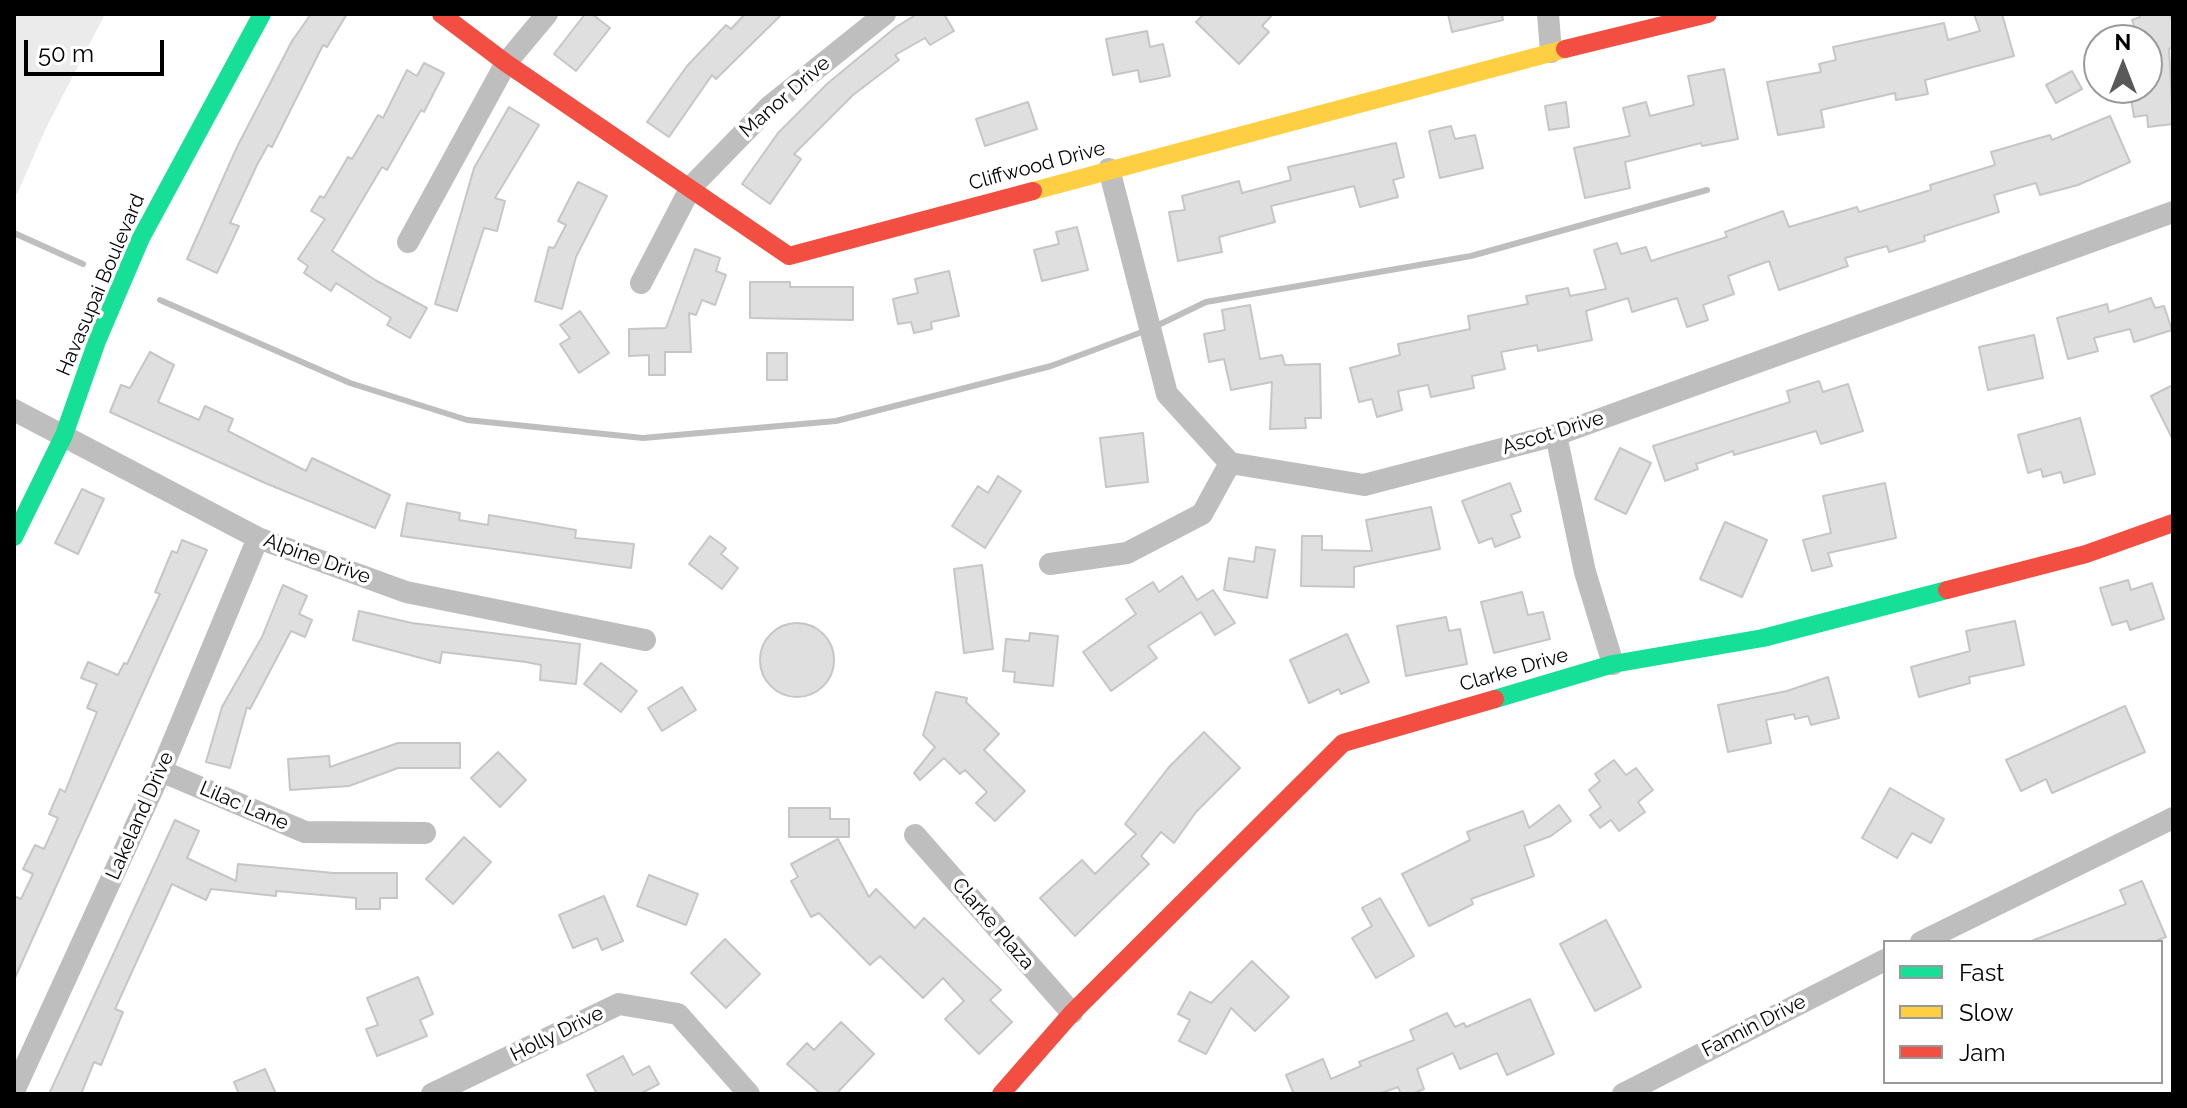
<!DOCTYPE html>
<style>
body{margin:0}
#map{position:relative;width:2187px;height:1108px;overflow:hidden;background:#fff;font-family:Raleway,sans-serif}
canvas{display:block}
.frame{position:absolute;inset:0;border:16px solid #000;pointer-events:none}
.legend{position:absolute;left:1883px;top:940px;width:280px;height:144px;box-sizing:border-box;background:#fff;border:2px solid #999;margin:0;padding:10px 14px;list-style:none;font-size:24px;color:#000}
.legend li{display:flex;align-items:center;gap:16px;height:40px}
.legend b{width:40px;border:2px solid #999}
.north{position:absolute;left:2083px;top:24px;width:80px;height:80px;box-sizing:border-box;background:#fff;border:2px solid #999;border-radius:50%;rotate:0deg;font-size:22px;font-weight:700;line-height:32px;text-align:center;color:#000}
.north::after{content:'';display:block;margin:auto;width:28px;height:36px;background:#595959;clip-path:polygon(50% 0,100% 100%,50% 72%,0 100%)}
.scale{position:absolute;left:24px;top:40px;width:140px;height:36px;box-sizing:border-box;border:4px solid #000;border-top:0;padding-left:10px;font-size:24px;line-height:28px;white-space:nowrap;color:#000;-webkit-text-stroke:6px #fff;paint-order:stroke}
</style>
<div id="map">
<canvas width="2187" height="1108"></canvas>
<div class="frame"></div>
<ul class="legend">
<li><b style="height:10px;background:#16e098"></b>Fast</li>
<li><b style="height:10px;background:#ffcf43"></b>Slow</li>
<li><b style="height:10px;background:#f24e42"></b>Jam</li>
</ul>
<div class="north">N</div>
<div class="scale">50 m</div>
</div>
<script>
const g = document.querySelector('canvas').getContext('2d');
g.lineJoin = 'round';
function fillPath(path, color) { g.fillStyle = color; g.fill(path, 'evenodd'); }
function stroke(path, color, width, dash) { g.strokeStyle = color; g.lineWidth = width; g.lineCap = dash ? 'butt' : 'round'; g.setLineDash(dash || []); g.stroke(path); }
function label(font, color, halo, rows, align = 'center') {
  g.font = font + ' Raleway,sans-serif'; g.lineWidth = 7; g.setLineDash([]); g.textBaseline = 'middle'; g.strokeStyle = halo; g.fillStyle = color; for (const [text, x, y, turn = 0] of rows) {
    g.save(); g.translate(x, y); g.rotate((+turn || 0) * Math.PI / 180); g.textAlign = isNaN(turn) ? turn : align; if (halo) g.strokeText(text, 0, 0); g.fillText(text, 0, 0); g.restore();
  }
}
fillPath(new Path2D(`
 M14,14H105L46,128L17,194L14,193Z`), '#ebebeb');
stroke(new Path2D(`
 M14,233L83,264
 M160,300L350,383L467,420L643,438L836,421L1051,366L1150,329L1206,302L1471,256L1707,190`), '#bebebe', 6);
const building = new Path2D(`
 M311,14H347L327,47L323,45L272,147L268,145L257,165L230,223L239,226L217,273L187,259L237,147L292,41Z
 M585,14H592L610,28L576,71L554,54Z
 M745,14H782L716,79L712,75L669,137L647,122L687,66L726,25L731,29Z
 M917,14H944L954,31L930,45L925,38L895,55L899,60L853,95L794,154L801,159L770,204L742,184L778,133L828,83L896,27Z
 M1204,14H1273L1262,26L1269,32L1239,64L1196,22Z
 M1448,14H1502L1503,20L1452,32Z
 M1974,14H2002L2014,56L1925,80L1928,94L1896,100L1895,93L1821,110L1824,127L1778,135L1767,82L1821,72L1819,64L1836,60L1833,47L1944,23L1948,40L1980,31Z
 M2139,14H2170L2173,24V47L2169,49L2173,124L2148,127L2147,115L2134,117L2130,92L2147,88V40H2139L2132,20L2140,17Z
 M1147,31L1150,47L1163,44L1170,76L1140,82L1138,70L1113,75L1106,39Z
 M424,63L444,73L424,112L421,110L387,170L382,167L332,251L375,280L427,308L410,338L387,325L391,318L336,283L331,291L304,273L308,266L298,259L325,219L311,211L320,196L324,198L348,157L352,159L378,115L383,118L407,70L417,76Z
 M1724,69L1738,139L1702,146L1701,143L1625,162L1630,188L1585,198L1574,148L1630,136L1623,108L1646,102L1650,116L1694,105L1688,76Z
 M2072,71L2082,89L2056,103L2046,85Z
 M1028,102L1037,129L985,146L976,119Z
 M1566,102L1569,127L1549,130L1545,106Z
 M509,107L539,125L495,198L505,201L497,231L484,228L457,311L435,304L474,168Z
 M2110,116L2130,162L2078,185L2040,195L2036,183L1994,195L1999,212L1924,236L1925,241L1889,252L1887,246L1845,258L1848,266L1779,290L1769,261L1728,276L1734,294L1703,305L1708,320L1687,327L1677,298L1632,312L1628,298L1586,311L1592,340L1538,351L1537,345L1501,352L1505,369L1472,376L1474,388L1431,397L1428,385L1398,391L1402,410L1377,417L1372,399L1359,402L1350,368L1400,355L1398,344L1470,329L1468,316L1528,304L1526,296L1568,288L1570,296L1606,289L1594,250L1617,243L1621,254L1646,247L1651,261L1727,237L1725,232L1783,211L1789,227L1857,207L1859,212L1931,190L1930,185L1995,165L1991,152L2050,135L2052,140Z
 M1451,126L1455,139L1475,135L1483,168L1440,178L1429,131Z
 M1396,143L1404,177L1393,180L1398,197L1360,207L1354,186L1271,206L1275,222L1219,237L1222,252L1178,261L1169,212L1185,210L1182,196L1239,181L1242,193L1291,180L1288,167Z
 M578,182L607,196L576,257L562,309L535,301L549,247L554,248L566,225L558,221Z
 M1077,227L1088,270L1042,281L1034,250L1059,244L1056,232Z
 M695,249L720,258L716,271L726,275L715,305L702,300L696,315L689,313L691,352H665V375H649V355L629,356V329L666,328Z
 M949,271L959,316L931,322L932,329L914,333L911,322L898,324L893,299L918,293L915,279Z
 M750,282H790V287H853V320L750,318Z
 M2151,298L2155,308L2164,306L2172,330L2134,342L2130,329L2094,338L2098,351L2068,359L2057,318L2107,304L2109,312Z
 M1250,305L1260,359L1282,355L1285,365L1320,364L1321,418H1305L1306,428L1270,429L1272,382L1231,390L1224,359L1209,362L1204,334L1225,330L1222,310Z
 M580,311L609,353L579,373L560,344L570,338L560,325Z
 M2034,335L2043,378L1988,390L1979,347Z
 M150,352L174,365L158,402L199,420L205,406L233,419L228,431L306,471L312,458L390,495L375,528L265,483L110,412L121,385L130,388Z
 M767,353H787V380H767Z
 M1819,381L1823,392L1848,384L1863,431L1821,444L1816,431L1734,455L1733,451L1696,464L1698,469L1665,481L1653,446L1790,402L1787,391Z
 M2173,385V440L2151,396Z
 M2080,418L2095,474L2064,483L2061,472L2043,477L2041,469L2028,473L2018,435Z
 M1143,433L1148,482L1106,487L1100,438Z
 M1620,448L1651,463L1626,514L1595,499Z
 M998,476L1021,491L985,548L952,526L978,486L988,493Z
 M1510,483L1521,511L1511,515L1520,537L1495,547L1492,538L1479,543L1462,501Z
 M1885,483L1896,538L1828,553L1832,566L1812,571L1803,540L1831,533L1823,496Z
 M82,489L104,499L78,554L55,543Z
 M407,503L460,513L459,520L488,525L489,515L576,530L575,538L634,544L631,568L401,536Z
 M1431,507L1440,549L1354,567V587L1301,586L1302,536H1322V550L1372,551L1366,520Z
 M1725,522L1767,540L1742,597L1700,579Z
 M710,536L726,548L721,554L738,568L722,589L689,564Z
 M182,540L207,550L14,980V896L21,899L33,874L23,869L35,845L44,849L58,818L49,814L60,789L65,792L97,712L87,708L97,684L81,678L88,662L118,675L124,663L127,664L160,594L155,592L172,551L177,553Z
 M1256,547L1275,550L1267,598L1224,590L1229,558L1254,562Z
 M982,565L993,649L964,653L954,569Z
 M1182,576L1197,600L1213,590L1235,623L1215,635L1201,612L1148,646L1157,658L1111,691L1083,652L1136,614L1126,599L1153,582L1159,592Z
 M2128,580L2131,590L2152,583L2164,619L2130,630L2127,621L2112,625L2100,588Z
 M283,585L307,596L299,614L312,620L305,637L291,631L250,709L247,707L230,768L206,762L222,707L262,637Z
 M1522,592L1528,615L1543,612L1550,639L1494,653L1481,602Z
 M359,611L412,623L580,644L576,684L540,680L541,665L526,662L442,652L440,663L353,640Z
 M1446,617L1449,631L1460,629L1467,664L1406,676L1397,626Z
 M2015,621L2024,665L1969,677L1970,683L1919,697L1911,667L1970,651L1966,631Z
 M760 660a37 37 0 1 1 74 0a37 37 0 1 1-74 0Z
 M1030,633L1058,636L1053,686L1014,682L1015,672L1003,671L1006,639L1029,641Z
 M1347,634L1369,682L1341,694L1339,689L1309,703L1290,660Z
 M601,663L637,691L621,712L584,684Z
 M1828,677L1839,718L1811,725L1808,716L1795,719L1794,714L1766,720L1771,743L1728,752L1718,705L1787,691Z
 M682,687L696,710L662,731L648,708Z
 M936,692L967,698L966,702L999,734L984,750L1025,791L995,821L976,803L987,792L965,770L960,774L944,758L920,780L914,773L935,747L923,735Z
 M2125,706L2145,752L2052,793L2046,779L2021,791L2006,760Z
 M1204,732L1240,768L1196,812L1174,843L1161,832L1141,856L1149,864L1075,936L1040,898L1082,860L1095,874L1136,834L1125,824L1169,767Z
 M398,743H460V768H398L349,786L290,790L288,759L329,756L330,767Z
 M498,752L526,780L500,807L471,778Z
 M1614,760L1626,775L1636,768L1653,790L1638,802L1645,812L1619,831L1611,820L1600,828L1590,815L1601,807L1589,790L1600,781L1595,774Z
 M1890,788L1944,819L1931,843L1912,833L1897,858L1862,838Z
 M1559,805L1571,821L1551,836L1524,846L1534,876L1471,899L1473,904L1429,926L1402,874L1470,840L1467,832L1523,811L1529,828Z
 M789,808H830V819H849V837H789Z
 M175,820L199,831L187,858L236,881L238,864L334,873H397V898H380V909H356V898L276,891V896L211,889L206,900L172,884L115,1009L123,1012L101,1065L94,1062L81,1094H49Z
 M464,837L491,862L453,904L426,879Z
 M838,839L869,897L876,889L915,928L924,918L1001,990L990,1000L1012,1022L979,1054L945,1019L964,1001L943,978L923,998L880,956L870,965L819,913L811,917L791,881L798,877L791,864Z
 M649,875L698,894L686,925L637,906Z
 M2142,881L2166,937L2153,942H2029L2126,904L2120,890Z
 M604,896L623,941L602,950L597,938L573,948L559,915Z
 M1380,898L1414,956L1376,978L1352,938L1372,926L1362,908Z
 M1606,920L1641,987L1595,1011L1560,944Z
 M725,939L760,974L726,1008L691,973Z
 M1252,961L1289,997L1255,1031L1231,1008L1206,1054L1179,1041L1190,1020L1178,1014L1190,992L1211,1003Z
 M418,977L433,1014L420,1020L427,1036L377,1056L366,1029L378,1025L367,998Z
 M1530,999L1554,1054L1507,1075L1497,1053L1460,1069L1453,1053L1417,1069L1424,1089L1412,1094H1401L1398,1087L1379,1094H1294L1286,1075L1323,1059L1331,1079L1361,1066L1359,1062L1414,1040L1410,1030L1447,1013L1455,1027L1464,1023L1466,1027Z
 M841,1022L874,1054L836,1094H821L787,1064L807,1043L814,1050Z
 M623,1056L633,1075L649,1066L659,1084L640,1094H597L587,1075Z
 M265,1069L276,1094H239L234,1082Z`);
fillPath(building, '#dfdfdf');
stroke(building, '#c6c6c6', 2);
stroke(new Path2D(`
 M1548,14L1551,52
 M1109,169L1167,394L1230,463L1364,485L1556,435L2173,212
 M408,242L506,63L547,14
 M641,283L691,187L770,106L885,14
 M14,410L258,538L406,592L645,640
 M1556,435L1585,572L1613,664
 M1050,564L1127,553L1202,514L1230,463
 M161,771L305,832L425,833
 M915,835L1072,1013
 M1921,942L2173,818
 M14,1091L161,771L258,538
 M432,1094L619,1004L678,1014L749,1094
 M1623,1094L1885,960`), '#bebebe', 22);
stroke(new Path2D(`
 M14,537L64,435L97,341L141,238L262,14
 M1495,699L1613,664L1763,638L1947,590`), '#16e098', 18);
stroke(new Path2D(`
 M1033,191L1565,49`), '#ffcf43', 18);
stroke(new Path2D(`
 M441,14L506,63L789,256L1033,191
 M1565,49L1708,14
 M1947,590L2086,554L2173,523
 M1001,1094L1072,1013L1343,743L1495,699`), '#f24e42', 18);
label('20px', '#000', '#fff', [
 ["Manor Drive",785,97,-41],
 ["Cliffwood Drive",1037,166,-15],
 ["Havasupai Boulevard",101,285,-67],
 ["Ascot Drive",1553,433,-17],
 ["Alpine Drive",317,559,20],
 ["Clarke Drive",1514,670,-16],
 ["Lilac Lane",244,806,23],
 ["Lakeland Drive",140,816,-66],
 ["Clarke Plaza",993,924,49],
 ["Fannin Drive",1754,1026,-27],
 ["Holly Drive",557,1034,-26]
]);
</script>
